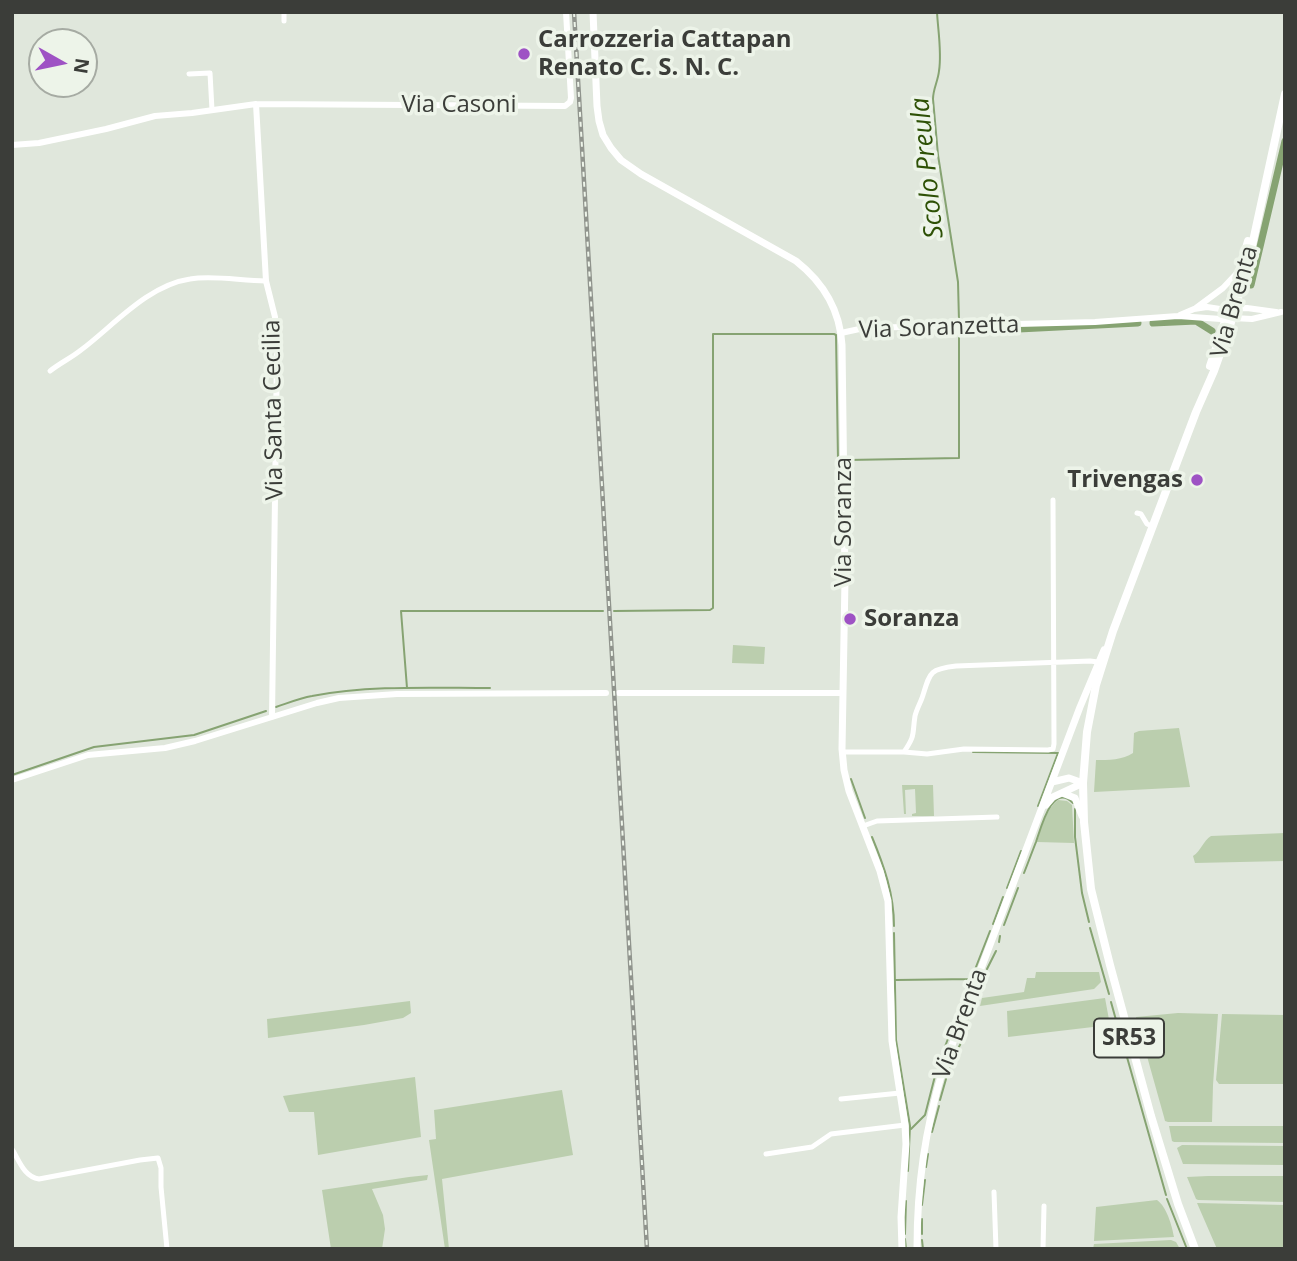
<!DOCTYPE html>
<style>
body{margin:0}
#map{position:relative;width:1297px;height:1261px;overflow:hidden;background:#e0e7dc;font-family:"Open Sans",sans-serif}
canvas{display:block}
.frame{position:absolute;inset:0;border:14px solid #3b3d39;pointer-events:none}
.north{position:absolute;left:28px;top:28px;width:70px;height:70px;box-sizing:border-box;background:#edf4e9;border:2px solid #a6aba3;border-radius:50%;rotate:99deg;font-size:19px;font-weight:700;line-height:28px;text-align:center;color:#3b3d39}
.north::after{content:'';display:block;margin:auto;width:24px;height:32px;background:#9e52c4;clip-path:polygon(50% 0,100% 100%,50% 72%,0 100%)}
</style>
<div id="map">
<canvas width="1297" height="1261"></canvas>
<div class="frame"></div>
<div class="north">N</div>
</div>
<script>
const g = document.querySelector('canvas').getContext('2d');
g.lineJoin = 'round';
function fillPath(path, color) { g.fillStyle = color; g.fill(path, 'evenodd'); }
function stroke(path, color, width, dash) { g.strokeStyle = color; g.lineWidth = width; g.lineCap = dash ? 'butt' : 'round'; g.setLineDash(dash || []); g.stroke(path); }
function label(font, color, halo, rows, align = 'center') {
  g.font = font + ' "Open Sans",sans-serif'; g.lineWidth = 7; g.setLineDash([]); g.textBaseline = 'middle'; g.strokeStyle = halo; g.fillStyle = color; for (const [text, x, y, turn = 0] of rows) {
    g.save(); g.translate(x, y); g.rotate((+turn || 0) * Math.PI / 180); g.textAlign = isNaN(turn) ? turn : align; if (halo) g.strokeText(text, 0, 0); g.fillText(text, 0, 0); g.restore();
  }
}
fillPath(new Path2D(`
 M733,645L765,647L764,664L732,663Z
 M1179,728L1190,787L1094,792L1096,760C1108,760 1123,760 1133,753L1134,733L1139,731Z
 M902,785H933L934,816H912V814L916,813L915,789L905,790L906,814H904Z
 M1058,800L1067,801L1072,805L1074,843L1037,842C1041,828 1046,809 1058,800Z
 M1285,833V861L1195,863L1193,856C1201,851 1203,841 1211,836Z
 M1036,972H1099L1101,982L1094,989L980,1006L982,998L1024,992L1027,978H1035Z
 M1105,998L1110,1025L1008,1037L1007,1011Z
 M410,1001L411,1013L403,1018L364,1025L268,1038L267,1019Z
 M1178,1013L1218,1014L1213,1085L1212,1122H1168L1165,1121L1164,1117L1136,1017Z
 M1222,1014L1285,1015V1084H1219L1216,1080Z
 M415,1077L421,1137L318,1155L314,1112H289L283,1096Z
 M562,1090L573,1155L442,1179L449,1249H445L429,1140L436,1139L434,1110Z
 M1169,1126H1285V1143L1174,1142L1172,1141Z
 M1182,1145L1285,1146V1165L1183,1164L1177,1148Z
 M428,1175L427,1180L372,1189L383,1215L385,1229L382,1249H331L322,1190L409,1177Z
 M1208,1176H1285V1202L1198,1200L1196,1199L1187,1177Z
 M1157,1200C1167,1207 1172,1226 1174,1237L1094,1241L1096,1207Z
 M1197,1203L1285,1205L1284,1249H1217Z
 M1171,1240L1176,1242L1180,1249H1093L1094,1244Z`), '#bbceae');
stroke(new Path2D(`
 M937,12C938,31 942,52 939,71C938,81 933,89 933,99L938,155L958,282L959,321
 M848,460L959,458V332
 M614,611L710,610L713,608V334H834L836,335L838,460
 M407,688L401,611H603
 M276,707C288,703 300,698 312,696C370,685 431,688 490,688
 M973,752L1058,753L1038,806
 M12,775L94,747L194,735L266,711
 M851,779L865,818
 M1075,809V837L1082,893L1089,922
 M872,837C884,866 894,894 894,926
 M1024,873C1028,863 1032,852 1036,842C1041,828 1052,782 1073,803
 M1007,888L1021,851
 M993,924L1003,897
 M1004,925L1018,888
 M1090,928L1109,994
 M894,933L896,1040L910,1126L908,1171
 M999,942L1000,936
 M987,969L996,951
 M896,980L971,979
 M1111,1002L1121,1038
 M968,1019L984,975
 M1123,1043L1166,1195
 M937,1067L990,931
 M948,1072L954,1055L960,1045L965,1025
 M940,1100L946,1079
 M911,1129L925,1115L935,1076
 M932,1132L939,1106
 M926,1167L928,1154
 M1167,1199L1187,1249
 M922,1205L925,1180
 M922,1219V1234
 M905,1234L906,1201
 M905,1239L906,1249
 M922,1240L923,1249`), '#86a372', 2);
stroke(new Path2D(`
 M1251,285L1285,141
 M1153,323L1196,321L1212,331
 M959,332L1138,323`), '#86a372', 7);
stroke(new Path2D(`
 M284,21V12
 M189,74L210,73L212,110
 M50,371C60,363 71,358 81,350C113,326 148,285 190,279C214,275 241,281 266,281
 M1137,513L1141,514L1147,524L1152,526
 M842,752H904C916,734 912,735 915,716C917,708 921,702 923,695C930,672 930,669 956,666L1090,661L1098,662
 M904,752L927,754L964,749L1048,750L1053,749L1054,744L1053,500
 M863,826L877,821L997,817
 M841,1099L900,1093
 M12,1149C19,1160 24,1177 39,1179L140,1160L158,1158L161,1168V1187L167,1249
 M766,1154L812,1147L831,1134L905,1125
 M994,1192L996,1249
 M1043,1249L1044,1206`), '#fff', 5);
stroke(new Path2D(`
 M256,104L266,281L275,317L277,351L272,717
 M12,145L39,143L106,129L155,116L192,113L256,104L565,106L570,102L571,98L566,12
 M1196,308L1223,288L1238,272
 M1180,315L1194,309L1207,307L1220,309L1247,308L1276,312
 M841,333L864,328L1095,322L1178,316L1221,319L1233,318L1252,319L1281,312
 M619,693H843
 M12,780L88,755L165,748L195,741L317,703L339,698L397,694L606,693`), '#fff', 6);
stroke(new Path2D(`
 M593,12L597,106L599,121L603,135L611,148L621,160L641,174L796,261C824,283 840,310 842,345L845,579L842,749L844,770L849,791L880,871L888,901L892,1041L905,1125L906,1144L901,1217L902,1249
 M1052,782L1069,778L1083,783
 M1062,793L1075,798L1082,816
 M1046,805L1053,797L1083,783
 M917,1249C917,1185 925,1130 943,1069L1080,707L1104,650`), '#fff', 7);
stroke(new Path2D(`
 M1210,366L1228,312L1248,241
 M1195,1249L1178,1204L1151,1116L1110,965L1091,889L1084,822L1083,783L1087,732L1096,685L1113,631L1196,412L1214,371L1230,326L1250,255L1285,94`), '#fff', 8);
const rail = new Path2D(`
 M574,12L647,1249`);
stroke(rail, '#90948d', 4.5);
stroke(rail, '#edf4e9', 2, [5]);
for (const [x, y, r, color] of [
 [524,54,7,"#9e52c4"],
 [1197,480,7,"#9e52c4"],
 [850,619,7,"#9e52c4"]
]) { const dot = new Path2D(); dot.arc(x, y, r, 0, 2 * Math.PI); g.fillStyle = color; g.fill(dot); stroke(dot, '#edf4e9', 2.5); }
for (const [x, y, w] of [
 [1129,1038,70]
]) { const box = new Path2D(); box.roundRect(x - w / 2, y - 19.5, w, 39, 5); g.fillStyle = '#edf4e9'; g.fill(box); stroke(box, '#3b3d39', 2); }
label('bold 23px', '#3b3d39', null, [
 ["SR53",1129,1038]
]);
label('bold 24px', '#3b3d39', '#edf4e9', [
 ["Carrozzeria Cattapan",538,40],
 ["Renato C. S. N. C.",538,68],
 ["Trivengas",1183,480,"right"],
 ["Soranza",864,619]
], 'left');
label('24px', '#3b3d39', '#edf4e9', [
 ["Via Casoni",459,105],
 ["Via Brenta",1235,302,-74],
 ["Via Soranzetta",939,328,-2],
 ["Via Santa Cecilia",274,410,-91],
 ["Via Soranza",844,522,-90],
 ["Via Brenta",961,1024,-70]
]);
label('italic 26px', '#2e5106', '#edf4e9', [
 ["Scolo Preula",928,168,-96]
]);
</script>
